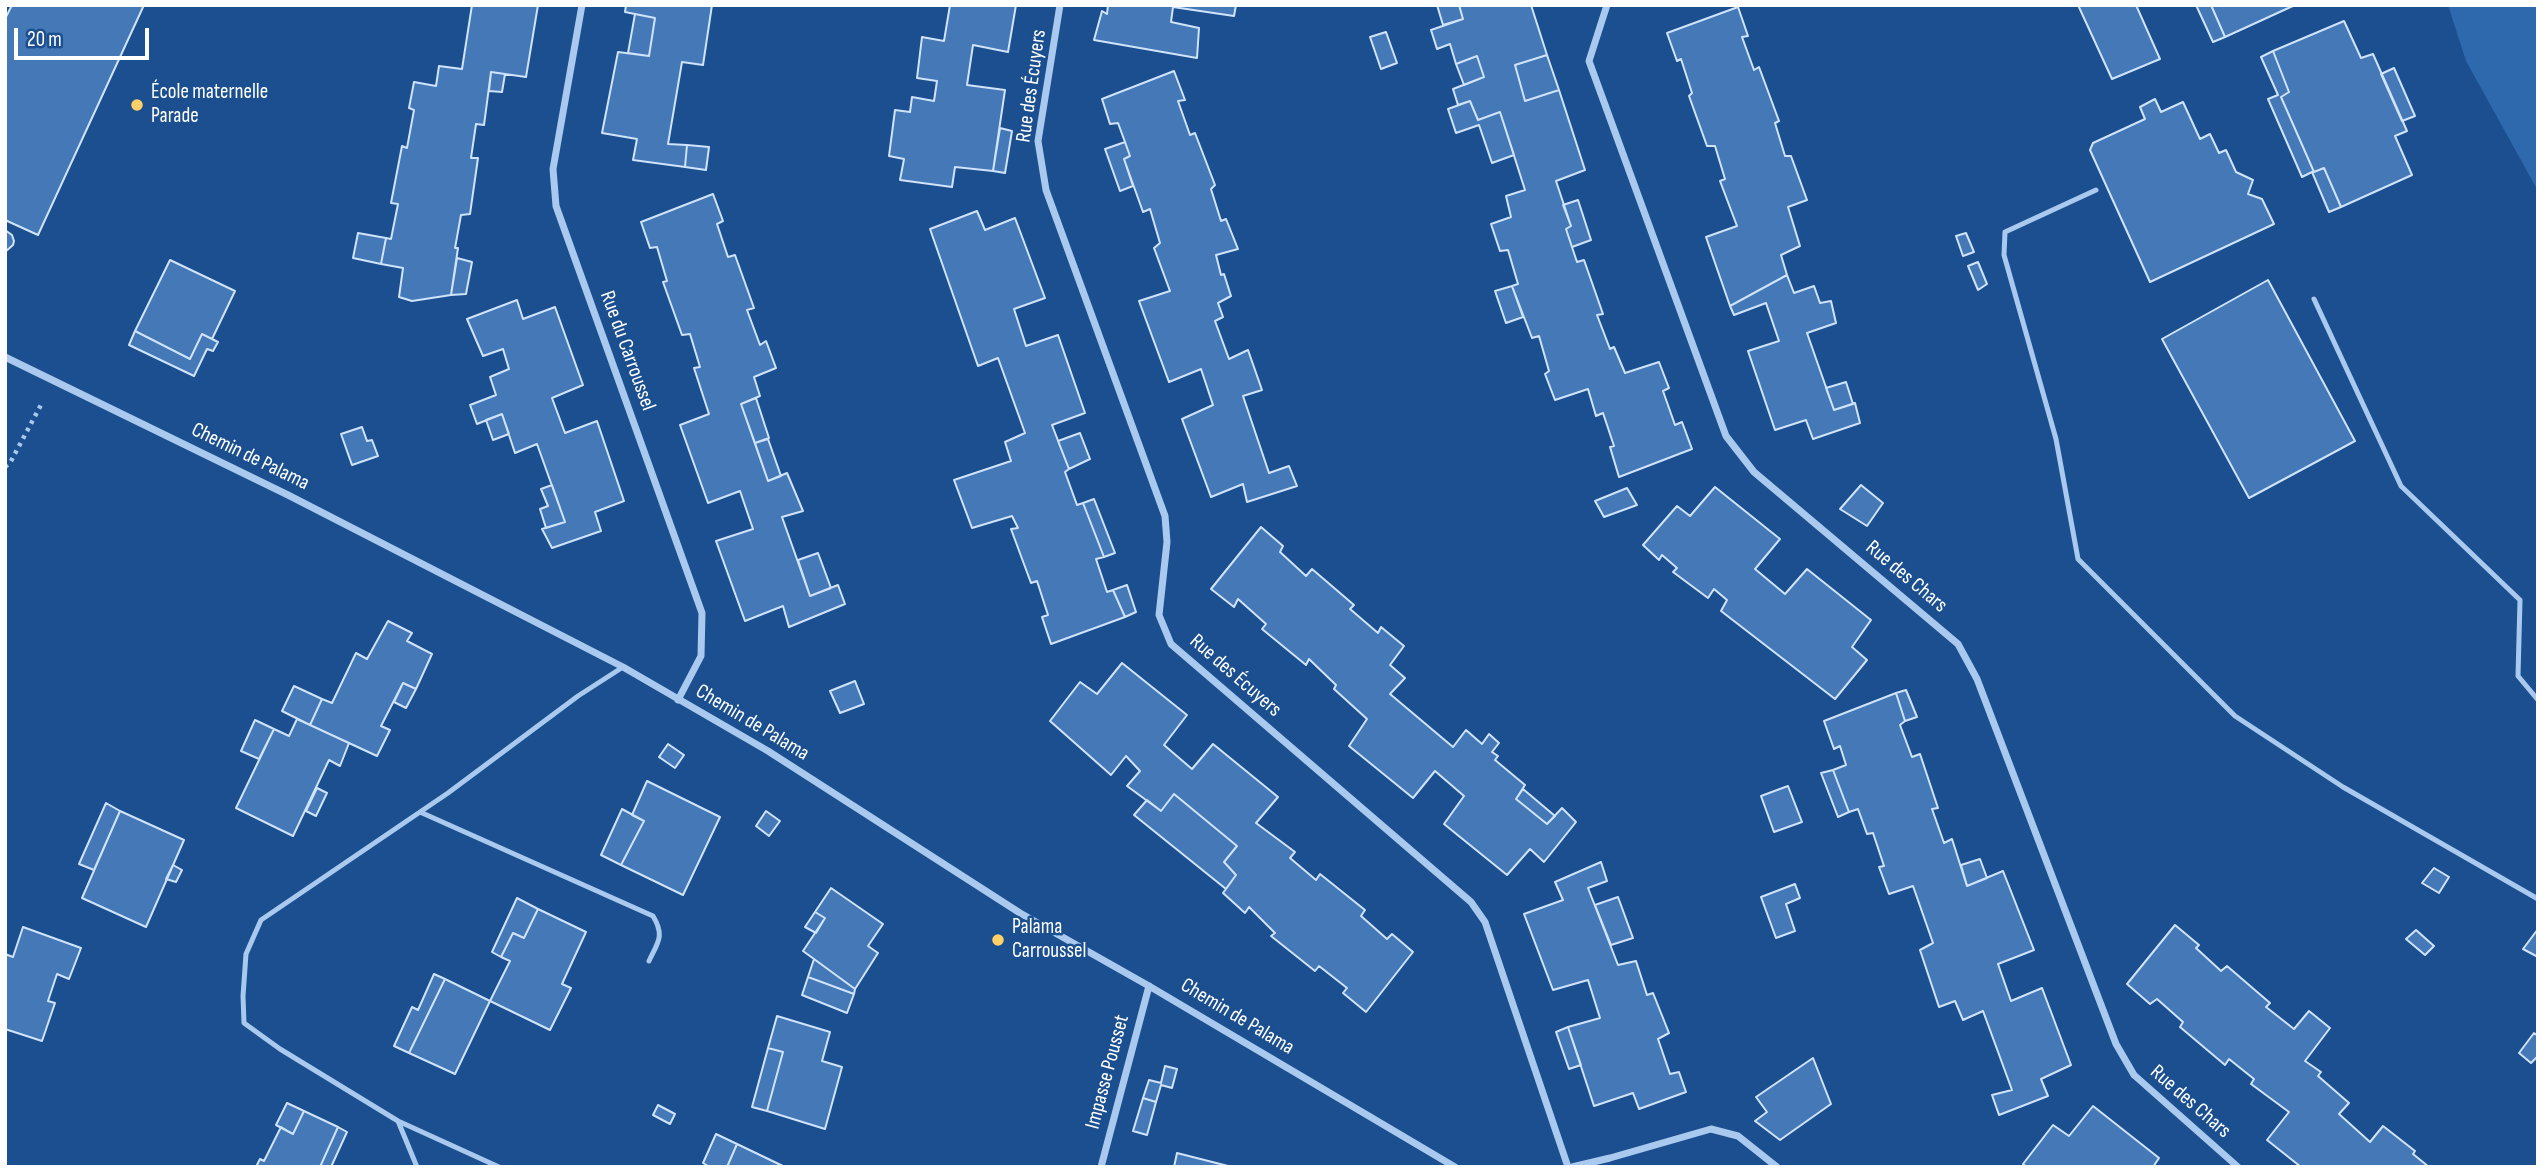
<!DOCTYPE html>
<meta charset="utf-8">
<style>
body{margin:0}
#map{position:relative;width:2543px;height:1172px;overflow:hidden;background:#1b4f8f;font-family:"Sofia Sans Condensed",sans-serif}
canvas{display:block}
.frame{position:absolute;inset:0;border:7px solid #fff;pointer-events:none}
.scale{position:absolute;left:14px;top:28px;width:135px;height:32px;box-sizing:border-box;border:4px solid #fff;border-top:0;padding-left:9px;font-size:21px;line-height:24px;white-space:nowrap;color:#fff;-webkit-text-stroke:5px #1b4f8f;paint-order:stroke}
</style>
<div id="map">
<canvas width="2543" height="1172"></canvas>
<div class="frame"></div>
<div class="scale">20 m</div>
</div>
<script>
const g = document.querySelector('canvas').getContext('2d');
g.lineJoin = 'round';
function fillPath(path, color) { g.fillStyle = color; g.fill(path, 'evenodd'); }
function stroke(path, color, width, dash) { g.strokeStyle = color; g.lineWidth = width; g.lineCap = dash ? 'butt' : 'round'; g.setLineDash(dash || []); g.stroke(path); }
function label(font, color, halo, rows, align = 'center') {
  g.font = font + ' "Sofia Sans Condensed",sans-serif'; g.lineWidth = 5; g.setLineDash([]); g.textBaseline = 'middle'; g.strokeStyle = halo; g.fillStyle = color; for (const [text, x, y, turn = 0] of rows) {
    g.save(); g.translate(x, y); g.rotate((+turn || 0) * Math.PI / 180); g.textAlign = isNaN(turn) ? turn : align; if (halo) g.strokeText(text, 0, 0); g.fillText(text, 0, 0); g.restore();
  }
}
fillPath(new Path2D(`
 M2448,5H2538V191L2466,61Z`), '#2e69ad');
const building = new Path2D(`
 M12,5H144L38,235L5,220V19Z
 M472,5H538L526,77L491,72L484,125L476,124L471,158H478L470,214L461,215L455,248H458L451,295L412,301L399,297L403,268L381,264L386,238L391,239L398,204L391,203L402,146L407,148L414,110L409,108L414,82L436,86L439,66L462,69Z
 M626,5H712L703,65L682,62L668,144L687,145L685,167L633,160L637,139L602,133L618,52L649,56L655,18L625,12Z
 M950,5H1016L1008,52L973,45L967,85L1005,90L993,171L955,167L952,187L900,180L904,159L889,156L895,110L910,112L912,97L934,101L937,81L917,78L922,37L944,41Z
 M1108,5H1236L1234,16L1173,7L1171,22L1199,28L1197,58L1094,40L1102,11L1107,14Z
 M1437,5H1459L1463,19L1443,25Z
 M1459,5H1531L1547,55L1515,65L1525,101L1559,90L1585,170L1556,181L1571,226L1566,229L1577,262L1584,260L1603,314L1597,315L1610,349L1614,347L1625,373L1659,362L1669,388L1663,391L1675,425L1682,422L1692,449L1619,477L1610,447L1614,446L1603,413L1596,416L1588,389L1555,400L1545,374L1549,371L1539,336L1532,338L1512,286L1518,284L1508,250L1500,251L1491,224L1511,217L1506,196L1525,190L1500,112L1478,120L1470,101L1458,105L1453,89L1484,77L1477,56L1456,64L1450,44L1437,49L1431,30L1463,19Z
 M2078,5H2136L2160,59L2112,79Z
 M2196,5H2211L2225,37L2213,42Z
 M2211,5H2295L2225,37Z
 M1738,7L1748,36L1742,37L1754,70L1759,67L1779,121L1775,123L1785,156H1791L1807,200L1788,207L1800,246L1781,255L1787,275L1730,306L1706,237L1737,226L1720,181L1725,179L1715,146H1707L1689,96L1692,93L1681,59L1677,61L1667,33Z
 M635,14L655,18L649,56L628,53Z
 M2344,21L2361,58L2373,54L2407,131L2395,136L2412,175L2341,207L2324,168L2314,172L2281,97L2289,92L2273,51Z
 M1386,32L1397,63L1381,69L1370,37Z
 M2273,51L2289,92L2281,97L2314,172L2324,168L2341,207L2329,212L2312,172L2302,177L2268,99L2278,95L2261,57Z
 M1547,55L1559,90L1525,101L1515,65Z
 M1477,56L1484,77L1464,85L1456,64Z
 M2394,68L2415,116L2402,121L2381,74Z
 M1174,71L1185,100L1178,101L1190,135L1195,133L1215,185L1211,189L1221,221L1226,219L1238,249L1216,255L1221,275L1224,274L1231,296L1218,303L1223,317L1215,321L1229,359L1248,350L1262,390L1243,396L1269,473L1289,466L1297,486L1247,502L1243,484L1211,497L1182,419L1213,405L1201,369L1169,382L1139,301L1170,291L1154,248L1160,243L1150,209L1143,212L1124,159L1130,156L1125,142L1118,123L1110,124L1102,99Z
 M491,72L505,74L502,92L489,91Z
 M2155,99L2161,112L2183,102L2200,139L2210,134L2219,153L2226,150L2236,172L2253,180L2248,194L2262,199L2274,224L2150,282L2090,150L2093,143L2145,119L2140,107Z
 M1470,101L1478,120L1500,112L1514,155L1492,163L1479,125L1456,133L1448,109Z
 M1000,128L1012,131L1005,173L993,171Z
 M1125,142L1130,156L1124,159L1133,186L1120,191L1105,149Z
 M687,145L709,147L706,170L685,167Z
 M713,194L723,221L717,224L728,257L735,255L754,308L747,310L760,345L766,341L776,368L754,377L760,396L741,404L768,481L787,473L803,511L782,517L810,596L838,585L845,604L789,627L783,606L745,621L716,541L753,529L740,491L708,503L680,425L709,414L694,368L700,367L690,334L682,335L663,282L667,281L657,247L650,248L641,222Z
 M1578,200L1591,240L1572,247L1566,229L1571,226L1563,205Z
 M977,211L985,230L1015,218L1045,298L1014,309L1026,346L1058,335L1085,413L1052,425L1069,469L1065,472L1077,505L1083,503L1104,557L1096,559L1107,592L1113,590L1125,617L1051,644L1042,617L1048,615L1037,581L1031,583L1011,529L1018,528L1012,516L972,528L954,480L1011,461L1005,442L1025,433L998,358L978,366L930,229Z
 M5,230L12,235L14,241L13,245L5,252Z
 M358,233L386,238L381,264L353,258Z
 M1966,233L1974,252L1963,256L1956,236Z
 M457,258L472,262L466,294L451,295Z
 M170,260L235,291L212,339L202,334L190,359L135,331Z
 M1978,262L1987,284L1978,290L1968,266Z
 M1787,275L1794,293L1814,286L1820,303L1831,301L1836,323L1807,333L1834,410L1855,403L1860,423L1813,439L1806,420L1775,430L1748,351L1779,341L1766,303L1734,315L1730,306Z
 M2268,280L2355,441L2249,498L2162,339Z
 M1512,286L1523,317L1506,323L1495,291Z
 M517,300L523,319L555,307L583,385L552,398L565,433L597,421L624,501L595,512L601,531L552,548L542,529L565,522L537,444L515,453L502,414L477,424L470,405L496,395L490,377L509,369L503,349L483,356L467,319Z
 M135,331L190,359L202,334L218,342L213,351L207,349L194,376L129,345Z
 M1846,382L1853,404L1834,410L1826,388Z
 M756,398L769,438L755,443L741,404Z
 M502,414L509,434L493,440L486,420Z
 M362,427L367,441L372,440L378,456L352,465L341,434Z
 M1080,433L1090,459L1069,469L1058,441Z
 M768,439L781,476L768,481L755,443Z
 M552,485L565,522L546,528L540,509L548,506L541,489Z
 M1861,485L1883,503L1867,526L1840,509Z
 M1715,487L1780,539L1755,569L1785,594L1807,569L1871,620L1852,647L1867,660L1835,699L1721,611L1727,600L1714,589L1708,598L1673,572L1677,568L1662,555L1659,560L1643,545L1677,506L1690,516Z
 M1627,488L1637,505L1604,517L1595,501Z
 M1094,499L1115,553L1104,557L1083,503Z
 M1261,527L1283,546L1280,552L1306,576L1312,569L1354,605L1350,609L1378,633L1381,627L1404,646L1390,665L1405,678L1390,694L1453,747L1466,730L1482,744L1489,734L1499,743L1492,752L1498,756L1495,760L1525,785L1516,799L1547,824L1562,808L1576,822L1544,862L1530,849L1507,875L1444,824L1464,796L1435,771L1413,798L1349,746L1367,719L1334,689L1336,685L1309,659L1306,665L1262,629L1266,624L1238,599L1234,607L1211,589Z
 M818,553L831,588L810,596L798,560Z
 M1127,585L1136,612L1125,617L1113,590Z
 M388,621L412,633L407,641L432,654L416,689L403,683L381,726L390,730L377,756L310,725L322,699L332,703L356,653L367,659Z
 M1122,663L1187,715L1164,745L1192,769L1213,744L1278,797L1256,823L1295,852L1290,858L1316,880L1320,874L1365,910L1361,916L1387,939L1392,934L1413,952L1366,1012L1343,993L1347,988L1319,966L1315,971L1271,936L1275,933L1249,907L1245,913L1223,893L1236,875L1224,862L1237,846L1174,794L1161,811L1127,786L1140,771L1126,756L1111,775L1050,721L1080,682L1097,694Z
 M855,681L864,704L840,713L830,691Z
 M403,683L416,689L406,708L394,702Z
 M294,686L322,699L310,725L282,711Z
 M1906,690L1917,717L1905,721L1896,693Z
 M1896,693L1905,721L1900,725L1912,757L1920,754L1938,808L1932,809L1944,843L1952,839L1967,886L2003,871L2034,950L1998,964L2011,1001L2042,988L2071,1065L2041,1079L2048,1096L1999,1115L1992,1095L2012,1090L1983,1011L1963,1020L1955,1001L1939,1007L1920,950L1933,943L1913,886L1889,894L1879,867L1884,866L1873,833L1867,834L1858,809L1849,812L1833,770L1846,765L1840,746L1834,749L1824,721Z
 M297,719L349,743L340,766L329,760L293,836L236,808L274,729L289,736Z
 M255,720L274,729L259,759L241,751Z
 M668,744L684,755L675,768L659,757Z
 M1833,770L1849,812L1838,817L1821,773Z
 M647,781L720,817L683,895L621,865L644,821L632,815Z
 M1788,786L1802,822L1774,832L1761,796Z
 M317,788L327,793L316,816L306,811Z
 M1523,789L1555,816L1547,824L1516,799Z
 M1174,794L1237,846L1224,862L1236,875L1226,889L1134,815L1147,800L1161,811Z
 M106,803L120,811L94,870L79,864Z
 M622,809L644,821L621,865L601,855Z
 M120,811L184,840L146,927L82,898Z
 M766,811L780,821L769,836L756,826Z
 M1980,859L1987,878L1967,886L1961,865Z
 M1601,862L1607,881L1588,888L1618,965L1636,961L1647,995L1653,993L1669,1033L1658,1039L1670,1074L1679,1072L1686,1092L1639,1109L1633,1093L1594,1106L1568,1027L1600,1018L1588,980L1553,990L1524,914L1563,900L1555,882Z
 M173,865L182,870L176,882L166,879Z
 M2434,868L2449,877L2439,893L2422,883Z
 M1795,884L1800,898L1786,904L1795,931L1776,938L1761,897Z
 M831,888L883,924L868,946L878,953L855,989L803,951L825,918L815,912Z
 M1618,897L1633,938L1611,945L1595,905Z
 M517,898L538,909L524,938L513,933L501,957L492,952Z
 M538,909L586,932L562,984L571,988L550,1030L490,1001L510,961L501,957L513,933L524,938Z
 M815,912L825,918L816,933L805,927Z
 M2175,925L2199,945L2196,948L2221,971L2227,966L2270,1003L2266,1007L2294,1029L2309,1011L2330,1028L2305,1061L2321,1072L2318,1076L2349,1103L2339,1114L2370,1142L2383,1126L2415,1151L2413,1154L2429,1167H2301L2267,1140L2289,1112L2251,1084L2254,1079L2229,1059L2225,1065L2180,1027L2183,1022L2157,999L2150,1004L2127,984Z
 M23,927L81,948L69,979L57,974L48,1001L55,1003L42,1041L5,1029V954L13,957Z
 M2538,929V957L2523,949Z
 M2416,930L2434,946L2425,955L2406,939Z
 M814,959L855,989L854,994L808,977Z
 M434,974L445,979L409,1053L394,1046L412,1007L418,1010Z
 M808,977L854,994L847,1013L802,995Z
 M445,979L490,1001L455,1074L409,1053Z
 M777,1016L830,1032L822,1061L842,1067L825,1129L767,1111L783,1052L768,1048Z
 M1568,1027L1581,1065L1569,1069L1556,1032Z
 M2534,1033L2538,1036V1056L2531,1063L2519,1053Z
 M768,1048L783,1052L767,1111L752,1107Z
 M1813,1058L1831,1104L1780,1140L1755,1121L1767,1112L1756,1097Z
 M1165,1066L1177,1069L1172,1088L1161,1085L1156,1102L1143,1098L1149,1080L1161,1083Z
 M1143,1098L1156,1102L1147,1135L1133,1131Z
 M287,1103L304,1111L293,1134L276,1125Z
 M658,1105L675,1114L670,1124L653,1115Z
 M2093,1106L2159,1158L2153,1167H2026L2023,1164L2053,1125L2069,1136Z
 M304,1111L338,1127L320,1167H256L260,1159L264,1161L281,1127L293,1134Z
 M338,1127L347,1132L331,1167H320Z
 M716,1134L737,1144L727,1167H710L703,1163Z
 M737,1144L785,1167H727Z
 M1177,1153L1228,1166V1167H1174Z`);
fillPath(building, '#4478b7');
stroke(building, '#cfe3fa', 2);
stroke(new Path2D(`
 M5,467L10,463L42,403`), '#a9c9ee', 4.5, [3.5, 5]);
stroke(new Path2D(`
 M2096,190L2005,232L2004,255L2056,439L2078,559L2235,716L2343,787L2538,899
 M2314,299L2401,486L2520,600L2518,676L2538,700
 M420,812L653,916C665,936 658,942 649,961
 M398,1121L499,1167
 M417,1167L398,1121L280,1049L244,1023L243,996L246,954L261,920L448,793L578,696L623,667`), '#a9c9ee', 5);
stroke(new Path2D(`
 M582,5L553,169L556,206L702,613L701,656L678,700
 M1060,5L1038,141L1046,190L1165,516L1167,542L1159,615L1171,644L1471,902L1485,922L1568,1167
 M1607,5L1589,61L1726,436L1754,472L1958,644L1977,679L2116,1044L2134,1075L2238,1167
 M5,357L288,495L623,667L768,751L1020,913L1149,986L1455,1167
 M1101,1167L1149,986
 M1572,1167L1610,1158L1711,1129L1738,1136L1777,1167`), '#a9c9ee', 7);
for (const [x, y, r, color] of [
 [137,105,7,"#ffd166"],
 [998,940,7,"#ffd166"]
]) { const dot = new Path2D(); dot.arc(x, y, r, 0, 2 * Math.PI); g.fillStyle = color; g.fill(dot); stroke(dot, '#1b4f8f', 2.5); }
label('21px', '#fff', '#1b4f8f', [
 ["Rue des Écuyers",1032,86,-82],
 ["Rue du Carroussel",627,351,70],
 ["Chemin de Palama",250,457,26],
 ["Rue des Chars",1906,577,40],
 ["Rue des Écuyers",1235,676,41],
 ["Chemin de Palama",752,723,31],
 ["Chemin de Palama",1237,1017,31],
 ["Impasse Pousset",1108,1072,-75],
 ["Rue des Chars",2190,1102,41]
]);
label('21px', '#fff', '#1b4f8f', [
 ["École maternelle",151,93],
 ["Parade",151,117],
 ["Palama",1012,928],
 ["Carroussel",1012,952]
], 'left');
</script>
